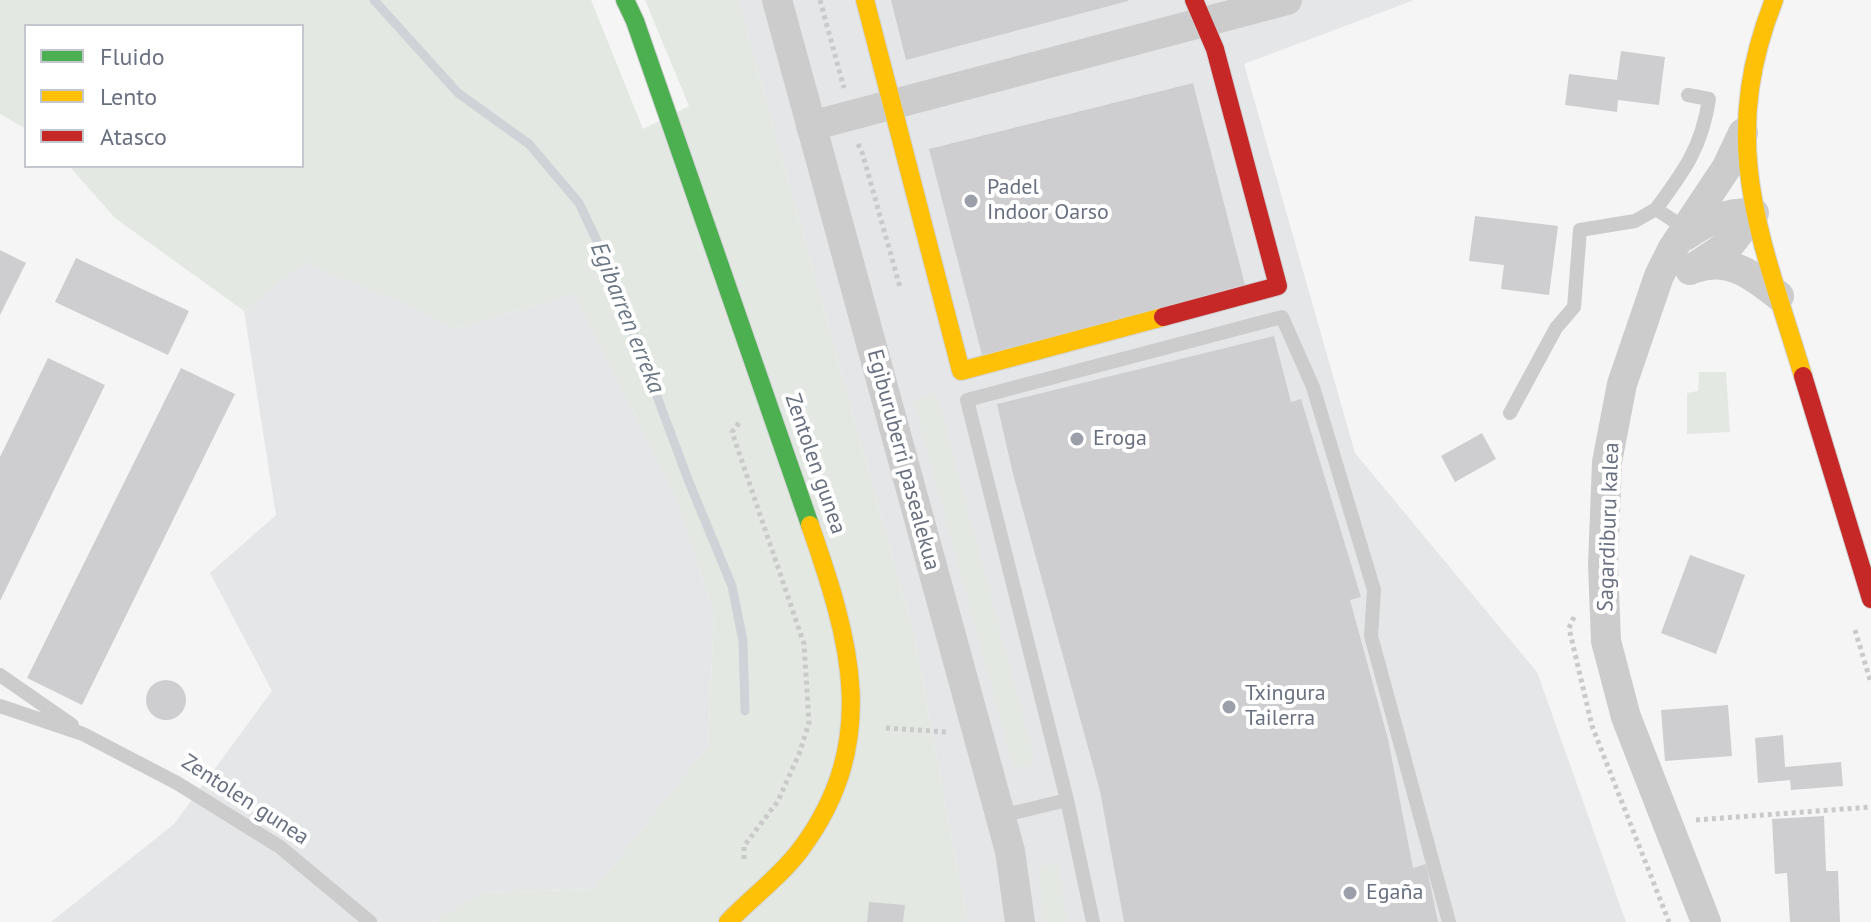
<!DOCTYPE html>
<meta charset="utf-8">
<style>
body{margin:0}
#map{position:relative;width:1871px;height:922px;overflow:hidden;background:#f5f5f5;font-family:"PT Sans",sans-serif}
canvas{display:block}
.legend{position:absolute;left:24px;top:24px;width:280px;height:144px;box-sizing:border-box;background:#fff;border:2px solid #c3c6cd;margin:0;padding:10px 14px;list-style:none;font-size:24px;color:#697181}
.legend li{display:flex;align-items:center;gap:16px;height:40px}
.legend b{width:40px;border:2px solid #c3c6cd}
</style>
<div id="map">
<canvas width="1871" height="922"></canvas>
<ul class="legend">
<li><b style="height:10px;background:#4caf50"></b>Fluido</li>
<li><b style="height:10px;background:#ffc107"></b>Lento</li>
<li><b style="height:10px;background:#c62828"></b>Atasco</li>
</ul>
</div>
<script>
const g = document.querySelector('canvas').getContext('2d');
g.lineJoin = 'round';
function fillPath(path, color) { g.fillStyle = color; g.fill(path, 'evenodd'); }
function stroke(path, color, width, dash) { g.strokeStyle = color; g.lineWidth = width; g.lineCap = dash ? 'butt' : 'round'; g.setLineDash(dash || []); g.stroke(path); }
function label(font, color, halo, rows, align = 'center') {
  g.font = font + ' "PT Sans",sans-serif'; g.lineWidth = 8; g.setLineDash([]); g.textBaseline = 'middle'; g.strokeStyle = halo; g.fillStyle = color; for (const [text, x, y, turn = 0] of rows) {
    g.save(); g.translate(x, y); g.rotate((+turn || 0) * Math.PI / 180); g.textAlign = isNaN(turn) ? turn : align; if (halo) g.strokeText(text, 0, 0); g.fillText(text, 0, 0); g.restore();
  }
}
fillPath(new Path2D(`
 M738,0H1414L1244,64L1355,453L1537,672L1626,922H967L914,636Z
 M305,261L414,307L453,329L575,293L677,498L714,613L708,746L595,889L484,893L433,922H51L174,824L272,691L210,573L276,515L244,311Z`), '#e5e6e7');
fillPath(new Path2D(`
 M0,0H591L643,129L689,106L645,0H738L914,636L967,922H433L484,893L595,889L708,746L714,613L677,498L575,293L453,329L414,307L305,262L244,311L115,218L69,166H302V26H26V129L0,114Z
 M1699,372H1726L1730,432L1687,434V393L1698,391Z
 M936,393L1035,763L1014,768L914,402Z
 M1058,863L1066,922H1044L1039,869Z`), '#e4e8e3');
stroke(new Path2D(`
 M374,0L458,93L529,144L579,203L606,260L689,482L732,586L743,641L745,711`), '#cfd3d7', 9);
fillPath(new Path2D(`
 M891,0H1128V1L906,60Z
 M1621,51L1665,57L1659,105L1618,100L1617,112L1565,105L1569,74L1617,80Z
 M1193,83L1246,289L982,355L929,149Z
 M1475,216L1558,226L1549,295L1501,289L1504,265L1469,261Z
 M0,250L26,263L0,315Z
 M76,258L189,311L168,355L55,302Z
 M1274,336L1291,402L1301,399L1361,597L1350,600L1388,739L1413,868L1426,864L1438,922H1124L1100,791L1013,474L997,404Z
 M48,358L105,385L0,601V457Z
 M181,368L235,394L82,705L27,678Z
 M1482,433L1496,459L1455,482L1441,456Z
 M1690,555L1745,575L1716,654L1661,633Z
 M146 700a20 20 0 1 1 40 0a20 20 0 1 1-40 0Z
 M1728,705L1732,756L1665,761L1661,710Z
 M1783,735L1785,767L1841,762L1843,786L1791,790L1790,780L1758,783L1755,738Z
 M1824,816L1826,871H1838L1840,922H1790L1787,873L1775,874L1772,819Z
 M869,902L905,905L903,922H867Z`), '#ceced0');
const fast = new Path2D(`
 M625,0L635,21L810,525`);
const slow = new Path2D(`
 M865,0L961,371L1163,317
 M1774,0C1717,145 1761,236 1803,376
 M728,922C752,897 780,877 801,849C881,741 850,640 810,525`);
const jam = new Path2D(`
 M1163,317L1278,286L1215,49L1194,0
 M1803,376L1871,599`);
stroke(fast, '#d1d2d3', 20);
stroke(slow, '#d1d2d3', 20);
stroke(jam, '#d1d2d3', 20);
stroke(new Path2D(`
 M820,0L844,88
 M858,144L862,152L900,287
 M739,423L732,432L804,644L809,723L799,754L778,801L744,846V861
 M1574,617L1569,628L1592,726L1669,922
 M1855,630L1871,683
 M886,728L947,732
 M1696,820L1871,807`), '#cacaca', 5, [4, 4]);
stroke(new Path2D(`
 M1686,229L1656,209C1684,171 1702,147 1709,99L1688,95
 M1510,413L1556,328L1574,307L1580,230L1635,221L1656,209
 M0,675L72,725
 M0,706L83,734L177,783L280,847L370,922
 M1001,816L1067,800
 M1093,922L1067,800L967,400L1282,317L1313,387L1374,590L1371,636L1449,922`), '#cccccd', 14);
stroke(new Path2D(`
 M777,0L1010,851L1020,922
 M811,126L1287,0
 M1685,236C1708,220 1727,212 1754,213L1731,243L1690,270
 M1695,268C1729,256 1754,276 1779,296
 M1706,922L1626,717L1606,641L1603,565L1607,462L1622,384L1659,276L1673,248L1727,167L1743,133`), '#cccccd', 30);
stroke(fast, '#4caf50', 18);
stroke(slow, '#ffc107', 18);
stroke(jam, '#c62828', 18);
for (const [x, y, r, color] of [
 [971,201,8,"#9a9faa"],
 [1077,439,8,"#9a9faa"],
 [1229,707,8,"#9a9faa"],
 [1350,893,8,"#9a9faa"]
]) { const dot = new Path2D(); dot.arc(x, y, r, 0, 2 * Math.PI); g.fillStyle = color; g.fill(dot); stroke(dot, '#fff', 3); }
label('22px', '#697181', '#fff', [
 ["Padel",987,188],
 ["Indoor Oarso",987,213],
 ["Eroga",1093,439],
 ["Txingura",1245,694],
 ["Tailerra",1245,719],
 ["Egaña",1366,893]
], 'left');
label('22px', '#697181', '#fff', [
 ["Egiburuberri pasealekua",903,460,75],
 ["Zentolen gunea",815,464,71],
 ["Sagardiburu kalea",1609,527,-88],
 ["Zentolen gunea",245,800,33]
]);
label('italic 24px', '#6a7784', '#fff', [
 ["Egibarren erreka",627,318,68]
]);
</script>
